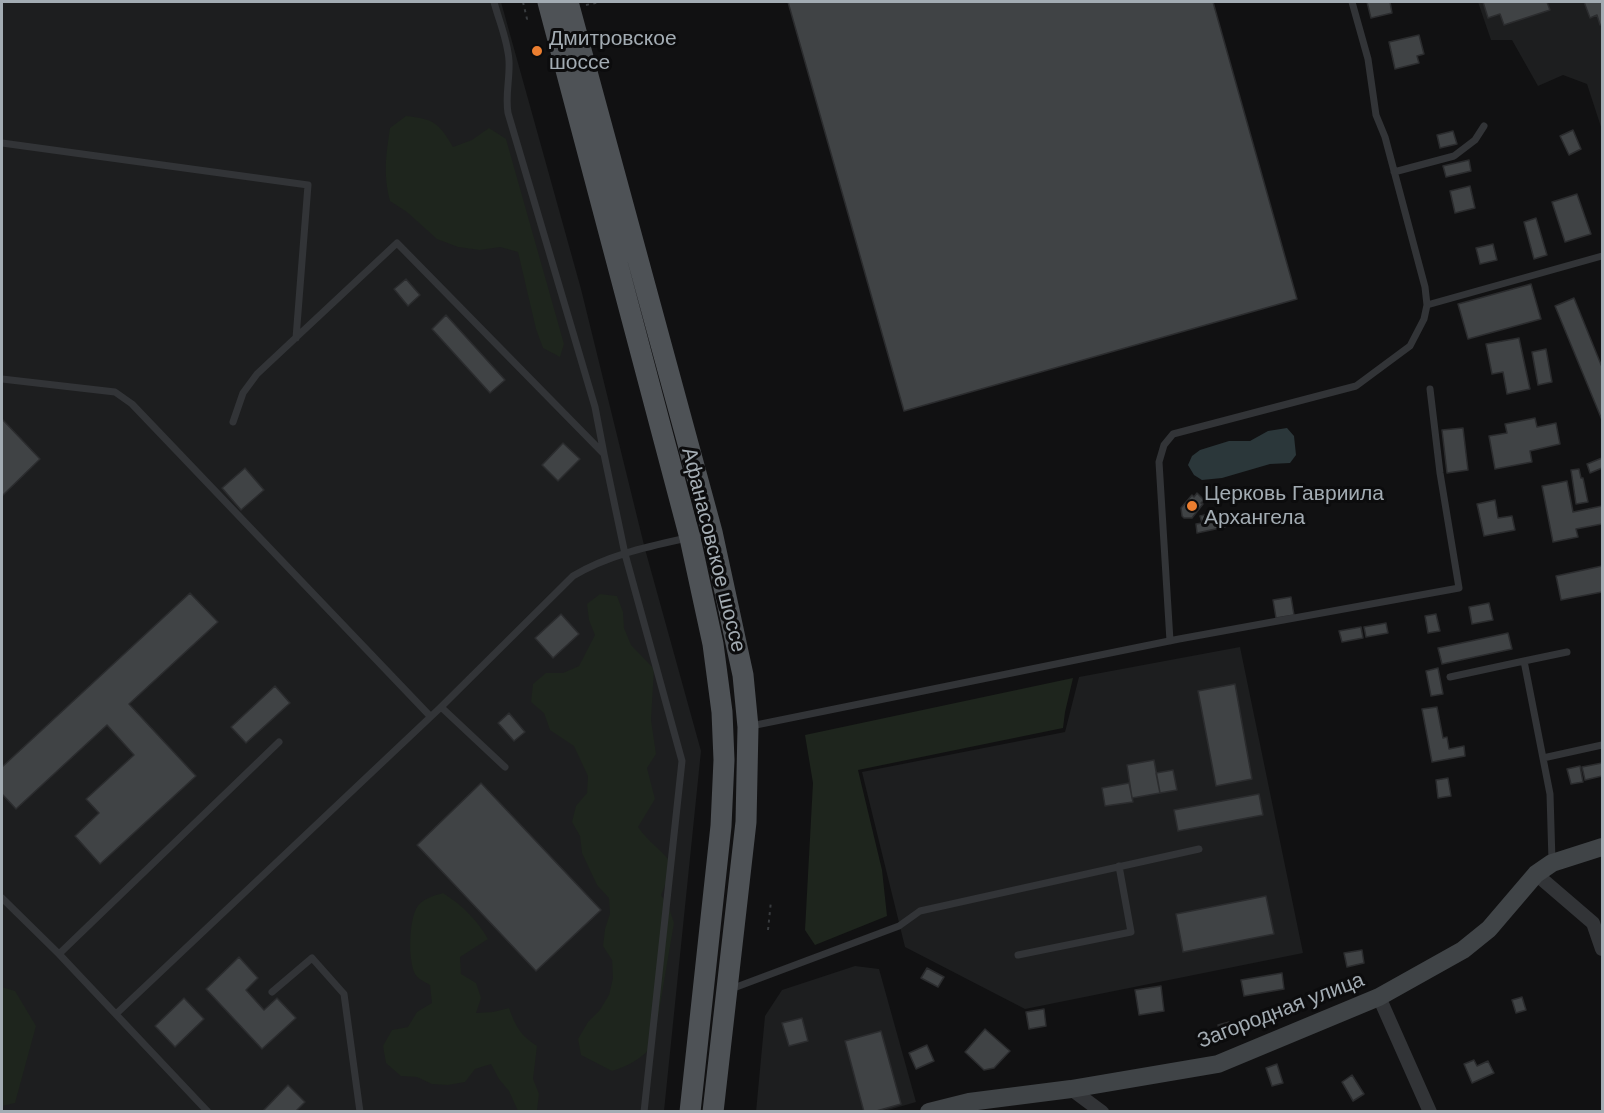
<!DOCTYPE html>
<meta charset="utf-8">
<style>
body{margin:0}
#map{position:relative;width:1604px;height:1113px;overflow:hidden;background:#111112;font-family:Helvetica,sans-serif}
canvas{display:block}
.frame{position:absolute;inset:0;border:3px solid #a3acb3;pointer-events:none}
</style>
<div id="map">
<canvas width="1604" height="1113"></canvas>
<div class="frame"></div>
</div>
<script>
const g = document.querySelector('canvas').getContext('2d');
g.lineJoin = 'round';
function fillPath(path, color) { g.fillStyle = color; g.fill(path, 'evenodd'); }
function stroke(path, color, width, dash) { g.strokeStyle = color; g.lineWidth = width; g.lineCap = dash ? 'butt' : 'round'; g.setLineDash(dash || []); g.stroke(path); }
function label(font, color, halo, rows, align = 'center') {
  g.font = font + ' Helvetica,sans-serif'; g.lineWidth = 6; g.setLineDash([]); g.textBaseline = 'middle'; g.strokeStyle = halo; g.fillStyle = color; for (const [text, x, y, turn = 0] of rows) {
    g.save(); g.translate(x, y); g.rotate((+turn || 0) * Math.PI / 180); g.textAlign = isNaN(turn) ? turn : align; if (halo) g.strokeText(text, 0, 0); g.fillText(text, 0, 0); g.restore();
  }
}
fillPath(new Path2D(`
 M2,2H501L581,289L645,549L701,751L664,1111L2,1112Z
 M1478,2H1602V130L1587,84L1563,75L1538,86L1512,40H1491Z
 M1240,647L1303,953L1025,1009L905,947L862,772L1065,732L1079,677Z
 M855,966L879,969L916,1102L885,1111L756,1112L765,1016L782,990Z`), '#1d1e1f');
fillPath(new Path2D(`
 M406,116C434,119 439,123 453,147L472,140L489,128L506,139L564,344L560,357L543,348L536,329L518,252L500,247L480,250L458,247L437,239L407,212L390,201C383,174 386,155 390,128Z
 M600,594L617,596L623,612L624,628L631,645L654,669L651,720L656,754L647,768L655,799L638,827C649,843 660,848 671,863L668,879L661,895L669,908L674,923L653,1046C640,1059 629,1066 612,1071L581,1055L578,1039L588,1022L600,1010L609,995L613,978L612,960L603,946L605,929L610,914L609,898L597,885L582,853L580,836L572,822L576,806L587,793L588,776L574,746L550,730L544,713L531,702L533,684L546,673H563L579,666L595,635L589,620L587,604Z
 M1073,678L1065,712L1063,728L858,770L882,870L887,916L815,945L805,930L813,783L805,735Z
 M443,893C462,905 477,920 488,939L460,957L461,974L476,983L481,998L476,1013L493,1012L509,1008C516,1027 520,1035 537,1046L533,1079L539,1094L537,1111H518L509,1091L499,1079L491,1064L475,1069L465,1082L448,1085L432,1084L417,1077L401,1076L386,1063L383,1046L392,1030L408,1027L417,1012L432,1003L430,985C425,982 418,979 415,974C408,960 409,923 416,909C421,899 433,896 443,893Z
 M2,987L15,991L36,1026L15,1103L2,1106Z`), '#1e251d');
fillPath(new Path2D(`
 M1287,428L1294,436L1296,455L1290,463L1270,464L1222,478L1202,480L1194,475L1188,465L1192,456L1200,450L1229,441H1250L1268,431Z`), '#2b373a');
const building = new Path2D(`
 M788,2H1213L1297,299L904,411Z
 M1367,2H1390L1392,13L1371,18Z
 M1483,2H1547L1550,10L1504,25L1500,14L1488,18Z
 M1584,2H1602V24L1600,25L1597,15L1590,18Z
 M1419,35L1424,54L1417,56L1419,63L1395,69L1389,42Z
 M1573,130L1581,149L1569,155L1560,136Z
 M1453,131L1457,144L1440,148L1437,135Z
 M1469,160L1471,171L1446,177L1443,166Z
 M1470,186L1475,208L1455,213L1450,191Z
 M1577,194L1591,234L1565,242L1552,202Z
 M1536,218L1547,255L1534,259L1524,222Z
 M1493,244L1497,260L1480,264L1476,248Z
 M406,279L420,295L408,306L394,289Z
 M1531,284L1541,319L1468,339L1458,304Z
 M1574,298L1602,367V420L1555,306Z
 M446,315L505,380L490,393L432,329Z
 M1519,338L1530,389L1507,394L1503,372L1492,374L1486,344Z
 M1546,349L1552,382L1538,385L1532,352Z
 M1535,418L1537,427L1556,423L1560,444L1530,451L1532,462L1495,469L1489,436L1507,433L1505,424Z
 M2,419L40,459L2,496Z
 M1463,428L1468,470L1447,473L1442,430Z
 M563,443L580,459L558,481L542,465Z
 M1602,458V468L1590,473L1587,464Z
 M245,468L264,490L241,510L222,488Z
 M1579,469L1581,478H1583L1588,502L1576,504L1571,470Z
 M1567,481L1573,512L1602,506V524L1576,529L1578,537L1553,542L1542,486Z
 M1197,493L1204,500L1201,503L1203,504L1192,518H1184L1182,516L1181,508L1192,495L1194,497Z
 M1495,500L1498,518L1512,516L1515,530L1484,536L1477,504Z
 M1222,511L1225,527L1197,533L1196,524L1202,523L1200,516Z
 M1602,566V592L1561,600L1556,576Z
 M190,593L218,622L129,704L196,776L100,864L75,836L99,813L86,799L134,755L107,725L16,809L2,794V767Z
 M1291,597L1294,615L1276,618L1273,600Z
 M1489,603L1493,620L1472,624L1469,607Z
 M561,614L579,634L553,658L535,638Z
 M1436,614L1440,631L1428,633L1425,616Z
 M1386,623L1388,633L1366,637L1364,627Z
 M1361,627L1363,638L1342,642L1339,631Z
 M1508,633L1512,649L1442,664L1438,648Z
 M1438,668L1443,694L1431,696L1426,671Z
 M1235,684L1252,779L1216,786L1198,691Z
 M275,686L290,703L246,743L231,727Z
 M1437,707L1443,738L1447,737L1449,749L1464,746L1465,756L1432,762L1422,709Z
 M509,713L525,732L514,741L498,723Z
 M1154,760L1160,793L1132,798L1127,765Z
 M1602,763V776L1585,780L1582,767Z
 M1580,766L1583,782L1571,784L1567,769Z
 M1173,770L1177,790L1160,793L1156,773Z
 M1448,778L1451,796L1438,798L1436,780Z
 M481,783L601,910L536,971L417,845Z
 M1129,783L1133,802L1105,806L1102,788Z
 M1259,794L1263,815L1178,831L1174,810Z
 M1266,896L1274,934L1183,952L1176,914Z
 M1362,950L1364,963L1347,967L1344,953Z
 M239,957L258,978L246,990L264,1010L277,998L296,1018L262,1049L206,989Z
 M927,968L944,977L938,987L921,978Z
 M1282,973L1284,989L1244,996L1241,980Z
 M1161,986L1164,1011L1139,1015L1135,990Z
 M1522,997L1526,1010L1516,1013L1512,1000Z
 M184,998L204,1019L175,1047L155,1026Z
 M1044,1009L1046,1026L1029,1029L1026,1012Z
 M802,1018L808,1041L789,1046L782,1023Z
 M1229,1022L1232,1034L1222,1038L1218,1025Z
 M985,1029L1010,1051L994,1068L984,1070L965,1052Z
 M881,1031L901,1104L873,1112H864L845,1041Z
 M927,1045L934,1061L916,1069L909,1053Z
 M1474,1060L1477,1066L1488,1061L1494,1073L1472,1083L1464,1064Z
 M1277,1064L1283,1083L1272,1086L1266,1068Z
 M1352,1075L1364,1094L1353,1101L1342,1082Z
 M288,1085L305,1102L295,1112H262Z`);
fillPath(building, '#404345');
stroke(building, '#2b2c2e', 1.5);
stroke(new Path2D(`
 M523,2L527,19L523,20
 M586,5L600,2
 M768,930L771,901`), '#383b3e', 2, [3, 4.5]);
stroke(new Path2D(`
 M494,2C499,21 508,41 509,61C510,79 505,95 508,113L595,407L604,454
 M2,143L308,185L296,338
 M1394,172L1454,156L1475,140L1484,126
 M1427,305L1602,256
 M2,379L115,392L132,404L430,716
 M233,422L243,393L257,374L397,243L604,454L625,554L682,761L644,1112
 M1170,641L1159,462L1164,445L1173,434L1356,386L1410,346L1424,319L1427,305L1425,287L1385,137L1376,115L1368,59L1352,2
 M1524,661L1567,652
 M1450,677L1524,661L1550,794L1552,861
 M751,726L1179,639L1459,588L1440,473L1430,389
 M1543,758L1602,745
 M505,767L441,707L573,576C614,551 663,544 709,533
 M2,898L59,954L208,1112
 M59,954L279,742
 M1018,955L1131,932L1119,866
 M731,989L899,926L920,911L1199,849
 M272,992L312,958L344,994L360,1112
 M116,1014L441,707`), '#323437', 7);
stroke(new Path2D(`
 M1536,874L1593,923L1602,949
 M1379,997L1430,1112
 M1071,1089L1102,1112`), '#323437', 14);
stroke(new Path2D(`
 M929,1112L969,1102L1071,1089L1218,1064L1379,997L1463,950L1489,929L1536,874L1552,863L1602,847`), '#404447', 18);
stroke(new Path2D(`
 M548,2L690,538L713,644L722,712L724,760L721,826L690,1112
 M568,2L712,532L743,675L748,727L746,822L713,1112`), '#4e5256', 21);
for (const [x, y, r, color] of [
 [537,51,6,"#eb7e30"],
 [1192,506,6,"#eb7e30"]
]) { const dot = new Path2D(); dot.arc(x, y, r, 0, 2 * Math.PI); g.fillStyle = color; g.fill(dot); stroke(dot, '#0c0c0d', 2); }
label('21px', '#a3acb3', '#0c0c0d', [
 ["Дмитровское",549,39],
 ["шоссе",549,63],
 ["Церковь Гавриила",1204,494],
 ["Архангела",1204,518]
], 'left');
label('21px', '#a3acb3', '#0c0c0d', [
 ["Афанасовское шоссе",713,550,76],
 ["Загородная улица",1281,1011,-21]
]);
</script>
